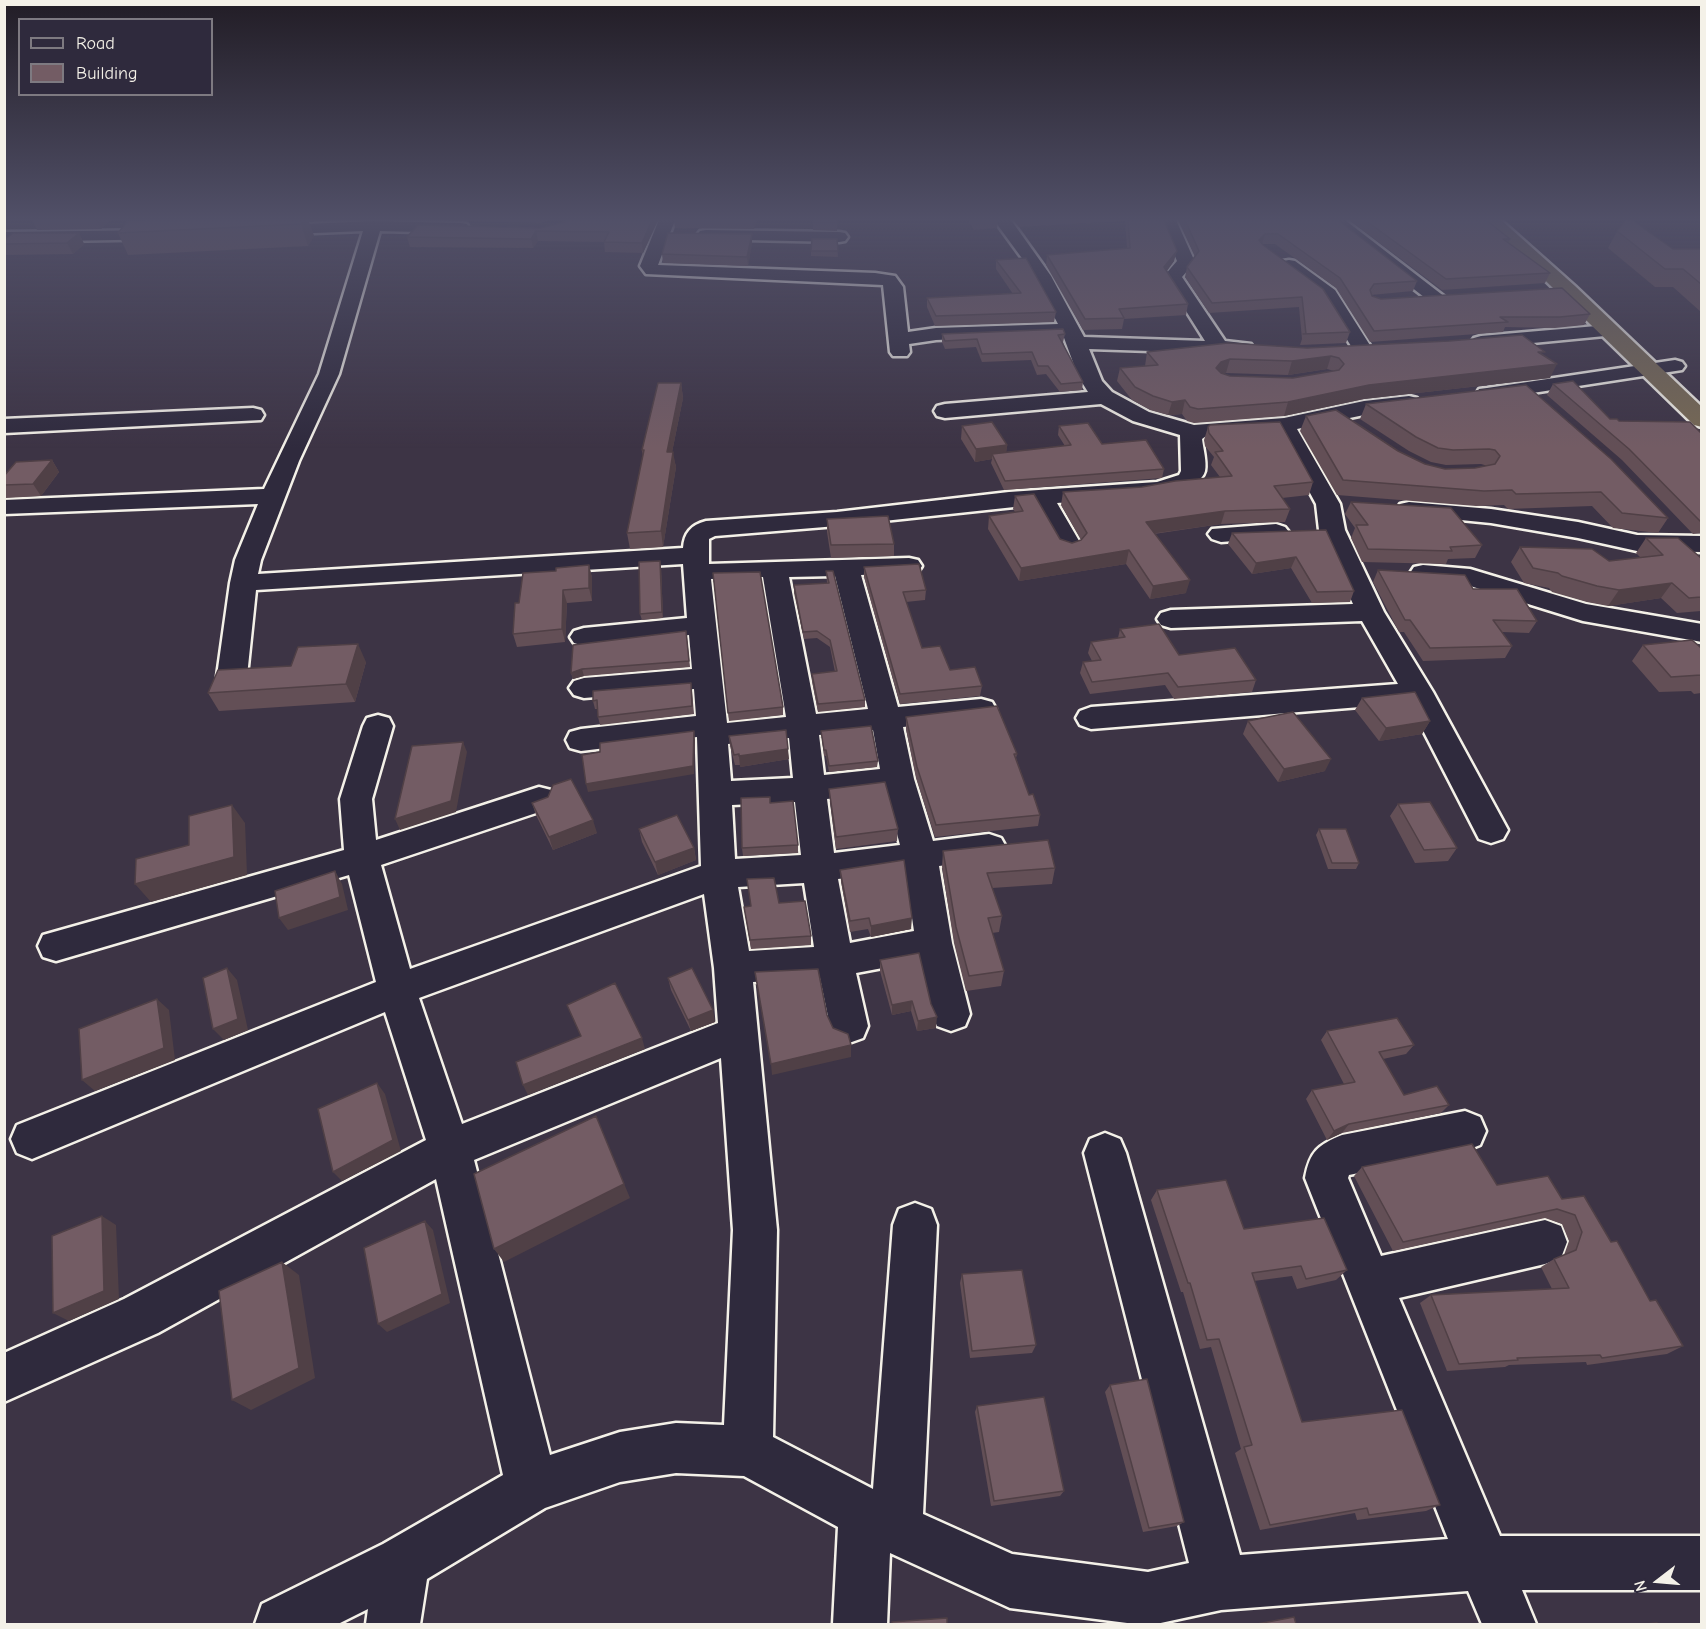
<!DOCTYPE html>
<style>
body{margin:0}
#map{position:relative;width:1706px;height:1629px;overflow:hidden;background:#3d3445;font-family:"Comic Neue",sans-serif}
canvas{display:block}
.frame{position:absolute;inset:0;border:6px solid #f4f1e8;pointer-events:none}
.legend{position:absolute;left:18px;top:18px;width:195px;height:78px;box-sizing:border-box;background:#2f2a3d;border:2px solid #7e7a81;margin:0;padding:8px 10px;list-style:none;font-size:18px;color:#f4f1e8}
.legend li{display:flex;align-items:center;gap:12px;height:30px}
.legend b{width:30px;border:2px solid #7e7a81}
.north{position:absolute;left:1628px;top:1551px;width:60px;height:60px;-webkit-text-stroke:4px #2f2a3d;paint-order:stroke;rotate:254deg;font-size:16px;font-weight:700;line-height:24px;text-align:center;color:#f4f1e8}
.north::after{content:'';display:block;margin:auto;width:21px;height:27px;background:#f4f1e8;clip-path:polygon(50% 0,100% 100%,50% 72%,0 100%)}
</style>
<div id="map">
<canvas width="1706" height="1629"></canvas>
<div class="frame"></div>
<ul class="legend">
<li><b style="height:8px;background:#2f2a3d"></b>Road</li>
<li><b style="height:16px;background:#735c64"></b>Building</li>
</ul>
<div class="north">N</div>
</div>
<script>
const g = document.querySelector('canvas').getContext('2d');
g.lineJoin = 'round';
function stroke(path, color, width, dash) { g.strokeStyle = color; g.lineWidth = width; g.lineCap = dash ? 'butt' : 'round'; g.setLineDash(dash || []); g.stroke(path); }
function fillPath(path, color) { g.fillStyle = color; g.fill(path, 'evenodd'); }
const minor = new Path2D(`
 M659,220H675L658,265L875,273L895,276L903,287L908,332L936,328L1058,324L1024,261L994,220H1011L1051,276L1084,337L1205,341L1164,276L1177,261L1160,220H1176L1195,262L1182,277L1225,341L1251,344L1254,348L1251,352L1244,354L1089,349L1102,381L1112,392L1149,412L1194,425L1284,418L1364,401L1409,396L1417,398L1420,403L1417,408L1364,415L1297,429L1340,504L1345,530L1384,612L1433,692L1508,830L1503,839L1491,843L1479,839L1409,703L1091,729L1080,725L1076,718L1080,711L1091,707L1398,684L1362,621L1171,628L1161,625L1157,619L1161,613L1171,610L1353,604L1319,530L1316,504L1277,432L1206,436L1202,439C1203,448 1207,462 1205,471C1197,503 1085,501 1057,503L1082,546L1078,551L1069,554L1060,551L1033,505L837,526L715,536L709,539V564L909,558L918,560L922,566L918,572L861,575L898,707L981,699L992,702L996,709L992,716L981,719L903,727L914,779L933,841L989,834L1001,838L1006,847L1001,856L989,860L939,866L952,943L970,1014L965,1026L951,1031L937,1026L932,1014L920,961L856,973L868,1026L863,1038L849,1043L835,1038L830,1026L820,978L753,982L777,1230L773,1437L873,1489L893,1225L899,1209L915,1203L931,1209L937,1225L923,1514L1012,1554L1148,1572L1189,1563L1084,1153L1090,1139L1105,1133L1120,1139L1126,1153L1240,1555L1448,1539L1305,1178C1310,1151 1318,1145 1342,1135L1465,1111L1480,1117L1486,1131L1480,1145L1465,1151L1349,1175L1348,1178L1381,1256L1545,1220L1561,1226L1567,1242L1561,1258L1545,1264L1399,1298L1500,1536H1702V1590H1522L1536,1624H1482L1468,1591L1221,1610L1156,1624H1135L1010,1608L890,1553L887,1624H833L838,1527L744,1476L676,1473L620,1482L545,1508L427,1579L420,1624H366L368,1609L338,1624H255L262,1604L383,1544L503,1475L436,1179L158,1333L4,1402V1353L124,1299L426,1140L385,1012L32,1159L17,1153L11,1139L17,1125L376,982L349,875L56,961L43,957L38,946L43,935L344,850L340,799L363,726L367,718L378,715L389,718L393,726L372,799L376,840L539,787L551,790L555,799L551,808L381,865L410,969L701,866L697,737L581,751L570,748L566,740L570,732L581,729L696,716L694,689L584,698L574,695L569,688L574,681L584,678L692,669L689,635L584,646L574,643L570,637L574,631L584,628L687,618L683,564L256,590L247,676L242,683L232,686L222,683L217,676L230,583L235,560L258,504L4,514V500L264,489L319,374L363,231L266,235L260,234L258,230L260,226L373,221L461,223L467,224L469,228L467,232L461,233L380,231L339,374L299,461L261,560L258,574L683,548C684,533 691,525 706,521L837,512L1009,492L1157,482L1179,475L1181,471L1180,435L1133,421L1101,404L945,418L937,416L934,411L937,406L945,404L1088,392L1078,376L1063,335L936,340L909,344L910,352L907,356H893L890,352L883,285L646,274L640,266ZM835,576L868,709L816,714L789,577ZM763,577L786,717L727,723L711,579ZM873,730L880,769L824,775L819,735ZM789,738L793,778L731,781L728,744ZM886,792L900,845L834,853L827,799ZM795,802L801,855L735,859L732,805ZM905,871L914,931L850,943L838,879ZM804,883L814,947L749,951L738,887ZM704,894L714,968L718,1023L462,1124L419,998ZM721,1058L733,1230L724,1425L676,1423L620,1432L550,1455L474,1160Z
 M1326,220H1345L1445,297L1443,301H1429Z
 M164,230L170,231L173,235L170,239L4,242V232Z
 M706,230L839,232L845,233L848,237L845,241L839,242L700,239L697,235L700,231Z
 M1289,260L1295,261L1335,290L1373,350L1370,354H1356L1321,298L1283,269L1280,265L1283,261Z
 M1608,325L1615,327L1618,331L1615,335L1481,348L1474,346L1471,342L1474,338L1481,336Z
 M1675,360L1682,362L1685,366L1682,370L1487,400L1479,399L1476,394L1479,389L1487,388Z
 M253,408L261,410L264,415L261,420L4,433V419Z
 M1409,502L1491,509L1578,522L1637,535L1702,536V552L1637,551L1578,538L1491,523L1400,514L1397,509L1400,504Z
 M1276,524L1285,527L1289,532L1285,537L1221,542L1212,539L1208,534L1212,529Z
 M1423,565L1470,569L1586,604L1702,624V642L1583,621L1467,585L1414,579L1410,573L1414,567Z`);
const highway = new Path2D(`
 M1483,220H1501L1575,286L1702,407V427L1694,425Z`);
stroke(minor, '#f4f1e8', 5);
stroke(highway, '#f4f1e8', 5);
fillPath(minor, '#2f2a3d');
fillPath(highway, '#776954');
fillPath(new Path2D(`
 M32,220H111L101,229L37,230Z
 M146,220H323V221L309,222L314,236L308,246L128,255L118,233L145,221Z
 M422,220H549L541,223Z
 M658,220L643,253L605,252L604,242L538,241L533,248L410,247L407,237L540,228L565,222Z
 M674,220H757L754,229L675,228Z
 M813,220H837V231L813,230Z
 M968,220H998L997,228L974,230Z
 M1013,220H1164L1174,261L1167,271L1188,304L1186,315L1124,319L1122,329L1083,330L1046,265L1047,255L1127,248L1125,221L1019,227Z
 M1178,220H1338L1417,281L1413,291L1371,295L1372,296L1381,299L1590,314L1584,325L1555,328L1505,327L1503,332L1370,342L1336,288L1275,244H1262L1350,332L1346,343L1300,345L1302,339L1299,307L1209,313L1185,277L1187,267L1195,257Z
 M1349,220H1486L1510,239L1508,243L1550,273L1545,283L1442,290Z
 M1617,231L1673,249H1701V312L1673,287H1655L1608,248Z
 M79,233L84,244L73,254L6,255L4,252V240Z
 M837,239L838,257L811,256V251Z
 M752,243L748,266L663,263L662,254Z
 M996,260L1056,312L1054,322L935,326L927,307V298L1013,294L996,269Z
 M942,334H1065L1063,342H1062L1083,382L1082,390L1060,392L1046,374L1037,375L1031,360L982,362L976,347L945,349L942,342Z
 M1307,348L1543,356L1550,378L1364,399L1284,416L1194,423L1187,421L1182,414L1168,415L1150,410L1132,400L1117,381L1120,368L1145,366L1147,352ZM1327,369L1334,371L1293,378L1230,376L1223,374L1226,373L1288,375Z
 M681,383L683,398L672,452L676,467L663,547L630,549L627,533L643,456L642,450Z
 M1553,384L1610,419L1619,421L1701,433V533L1693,534L1622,460L1547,395Z
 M1526,385L1668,518L1658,533L1613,528L1592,506L1508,509L1504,505L1476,506L1337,495L1300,431L1306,416L1398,451L1425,464L1445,469L1475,468L1488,466L1481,464L1446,465L1431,462L1409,451L1360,419L1366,404Z
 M962,426L1007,445L1006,452L1065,446L1058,435L1059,426L1164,469L1162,478L1004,490L991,463L992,459L975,462L961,439Z
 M1208,427L1313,482L1309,495L1282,498L1290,509L1285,522L1221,524L1154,534L1186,593L1150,599L1126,564L1019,581L988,529L989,516L1015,512L1013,509L1015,496L1060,539L1072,543L1081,540L1061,505L1063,492L1142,487L1220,477L1211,465L1214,457L1205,446L1204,440Z
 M52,460L59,472L41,496L5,498L4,496V476Z
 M1351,502L1482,545L1475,558L1448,559L1446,564L1362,562L1351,538L1355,528L1345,514Z
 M827,519L894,544V556L831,558L827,532Z
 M1326,530L1354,591L1350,602L1312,603L1291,568L1252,574L1228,544L1232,533Z
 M1646,538L1701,558V611L1677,613L1661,598L1608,606L1587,602L1552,592L1549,588L1524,583L1511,562L1520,547L1609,561L1641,558L1636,553Z
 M589,565L592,578V601L567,603L565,642L517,647L513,634L519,603L556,571Z
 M864,567L926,590L925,600L906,602L922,648L950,670L982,686L980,696L900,704L864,577Z
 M661,568L663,618L642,620L640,614Z
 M1378,570L1473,589L1537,621L1529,633L1502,632L1512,646L1505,658L1423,661L1404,632H1399L1373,582Z
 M826,571L865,700V707L818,712L812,681V674L835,672L830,647L817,638L804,639L794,593V585L827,583Z
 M713,573L783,707V715L729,721Z
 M1120,629L1179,655L1256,680L1252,692L1174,699L1165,685L1090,694L1080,673L1083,662L1092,661L1088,653L1091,642L1118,638Z
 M687,637L690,667L584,676L573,679L571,673Z
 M1643,645L1701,647V693L1694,694L1691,691L1659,692L1632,661Z
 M366,662L355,702L219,711L208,693Z
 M692,691L694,714L600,725L598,717V709H595L593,701Z
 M1362,698L1430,721L1422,734L1379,741L1355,710Z
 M906,717L1017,754L1016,758L1029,795L1040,815L1038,826L935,837L916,778L906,729Z
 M1248,721L1325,771L1278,782L1243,734Z
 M821,731L878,761L877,767L829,772L826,756H824Z
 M729,736L789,759L740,767V765H735L730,746Z
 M829,789L898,829L897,841L836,849L830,801Z
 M548,797L597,833L553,850L536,815L532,803Z
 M770,803L798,845V853L743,856L742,848Z
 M1398,804L1457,848L1448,861L1415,863L1390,816Z
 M639,829L694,848L696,860L658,875L642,842Z
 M1319,829L1359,863L1356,869H1328L1316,835Z
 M943,851L1055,868L1052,884L992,888L1002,916L999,932L992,933L1004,971L1001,986L966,991L954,943L942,867Z
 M840,870L911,929L871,937L868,929L850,932L841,881Z
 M779,903L811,936V945L751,949L744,907Z
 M880,960L936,1028L917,1031L911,1011L892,1015L880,971Z
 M668,978L715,1022L691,1031L671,990Z
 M1327,1031L1414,1045L1406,1054L1383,1059L1404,1095L1449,1105L1441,1113L1342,1133L1327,1140L1306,1099L1312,1090L1344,1084L1321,1040Z
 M1362,1167L1497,1185L1562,1199L1611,1242L1650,1301L1683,1346L1667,1354L1587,1365L1586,1362L1509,1365L1505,1367L1447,1371L1420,1303L1431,1295L1552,1289L1541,1267L1554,1259L1564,1255L1569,1241L1562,1224L1545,1218L1393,1251L1354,1176Z
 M1157,1190L1244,1229L1347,1270L1336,1280L1297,1289L1292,1276L1254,1281L1302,1422L1440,1505L1426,1511L1357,1520L1355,1513L1260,1530L1235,1453L1241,1449L1211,1347L1200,1349L1183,1292H1181L1151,1200Z
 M962,1274L1036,1345L1032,1353L970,1358L960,1283Z
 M1110,1385L1184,1522L1177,1526L1143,1532L1105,1392Z
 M977,1406L1064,1491L1060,1496L991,1506L975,1412Z`), '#634f56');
fillPath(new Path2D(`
 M96,220H111L101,229Z
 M303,220H308L314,236L308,246L301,224Z
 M540,220H549L541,223Z
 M652,220H658L643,253L642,243Z
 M753,220H757L754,229Z
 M536,231L538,241L533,248L531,239Z
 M79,233L84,244L73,254L67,243Z
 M752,234V243L748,266L747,257Z
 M1265,234L1262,244L1259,240Z
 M1177,251L1174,261L1162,277L1164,267Z
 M1331,356L1327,369L1288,375L1292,361Z
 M1230,359L1226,373L1217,375L1216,368L1221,362Z
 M1557,364L1550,378L1364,399L1284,416L1288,402L1369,385Z
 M681,383L683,398L669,467L667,452Z
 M1185,400L1182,414L1168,415L1172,402Z
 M1007,445L1006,458L992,454V459L975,462L976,449Z
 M673,452L676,467L663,547L661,531Z
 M52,460L59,472L41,496L33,484Z
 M1225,511L1221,524L1143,535L1146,522Z
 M1129,550L1126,564L1019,581L1021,568Z
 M1296,557L1291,568L1252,574L1256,563Z
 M660,561L661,568L663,618L662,612Z
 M589,565L592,578V601L589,588Z
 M1190,580L1186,593L1150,599L1153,586Z
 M1672,583L1661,598L1608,606L1619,590Z
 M563,590L567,603L565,642L562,629Z
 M358,644L366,662L355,702L346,684Z
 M582,669L584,676L573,679L571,673Z
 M1430,721L1422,734L1379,741L1386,728Z
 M694,731L695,740L694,774L588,792L586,784Z
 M463,742L467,752L456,812L400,830L395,819Z
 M788,749L789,759L740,767L739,756Z
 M1331,759L1325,771L1278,782L1284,769Z
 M232,805L245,823L247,875L151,902L135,884L234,857Z
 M593,820L597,833L553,850L549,837Z
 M694,848L696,860L658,875L655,862Z
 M335,871L342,884L348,910L288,930L279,918Z
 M912,918L911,929L871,937V926Z
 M227,968L237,980L248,1030L224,1040L213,1029Z
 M157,999L169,1010L175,1060L95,1091L82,1080Z
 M912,1001L911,1011L892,1015V1005Z
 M713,1010L715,1022L691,1031L688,1020Z
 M937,1017L936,1028L917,1031L918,1021Z
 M642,1038L645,1049L528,1095L523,1085Z
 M851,1045V1057L772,1075L771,1064Z
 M377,1083L385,1094L401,1151L342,1181L333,1172Z
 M596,1116L630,1198L504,1262L494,1249Z
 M1349,1124L1342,1133L1327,1140L1334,1131Z
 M102,1216L116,1225L119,1299L69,1321L53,1313Z
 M425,1221L433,1230L450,1303L387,1332L378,1324Z
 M282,1262L299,1275L315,1378L251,1410L232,1400Z`), '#504046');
const building = new Path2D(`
 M146,220H184L145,221Z
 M184,220H303L301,224L118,233L127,222Z
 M566,220H652L642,243L604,242L609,232L536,231L531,239L407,237L418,225L540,228L565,222Z
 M813,220H837V222H813Z
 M1128,220H1164L1177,251L1164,267L1188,304L1119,309L1124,318L1085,319L1047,255L1130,248Z
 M1185,220H1338L1417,281L1374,284L1370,290L1372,296L1381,299L1562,288L1590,314L1560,317H1500L1508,322L1374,331L1340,278L1278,234H1265L1259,240L1263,245L1323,289L1350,332L1303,334H1306L1302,297L1212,303L1187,267L1199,251Z
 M1365,220H1486L1510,239H1503L1550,273L1446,279Z
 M1626,220H1632L1673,249H1701V284L1683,269H1665L1617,231Z
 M13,233H79L67,243L4,244V240Z
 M668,233L752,234L747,257L662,254Z
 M812,239H837L838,251H811Z
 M1026,258L1056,312L936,316L927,298L1021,293L996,260Z
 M1063,329L1065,334L1058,335L1083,382L1061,384L1048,366H1038L1032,352L982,354L977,339L945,341L942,334Z
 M1522,335L1545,352H1538L1557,364L1369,385L1288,402L1198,409L1190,407L1185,400L1172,402L1153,396L1135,387L1120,368L1158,365L1147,352L1228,343L1307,348L1449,341ZM1331,356L1339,358L1344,364L1339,370L1293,378L1230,376L1221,373L1216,368L1221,362L1230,359L1292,361Z
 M1573,381L1610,419H1617L1619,421L1690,422L1701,433V522L1629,449L1553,384Z
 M658,383H681L667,452H673L661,531L627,533L644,450H642Z
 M1526,385L1611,459L1668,518L1622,513L1601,492L1516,494L1512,490L1484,491L1343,480L1306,416L1336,410L1398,451L1425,464L1445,469L1475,468L1495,464L1500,456L1495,450L1489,449L1453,450L1438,448L1416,437L1366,404Z
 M992,422L1007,445L976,449L962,426Z
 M1280,422L1313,482L1274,486L1290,509L1225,511L1146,522L1190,580L1153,586L1129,550L1021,568L989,516L1023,511L1015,496L1034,494L1060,539L1072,543L1081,540L1087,533L1063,492L1142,487L1175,481L1232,476L1215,452L1223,451L1209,433L1208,427L1210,425Z
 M1088,423L1102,444L1146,440L1164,469L1005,481L992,454L1071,445L1059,426Z
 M52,460L33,484L4,485V476L16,462Z
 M1351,502L1451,508L1482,545L1450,547L1452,551L1368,549L1356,525H1368Z
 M888,516L894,544L831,545L827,519Z
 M1326,530L1354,591L1317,592L1296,557L1256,563L1232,533Z
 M1646,538H1678L1701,558V597L1689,598L1672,583L1619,590L1597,586L1562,576L1558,573L1533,568L1520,547L1592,549L1609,561L1663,555Z
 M660,561L662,612L640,614L639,562Z
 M919,564L926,590L903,592L922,648L940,646L950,670L975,667L982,686L900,694L864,567Z
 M589,565V588L563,590L562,629L513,634L515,603H519L523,573L556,571V568Z
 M1378,570L1465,575L1473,589H1517L1537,621L1493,620L1512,646L1430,648L1410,620H1405Z
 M826,571H833L865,700L818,704L812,674L837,671L830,640L817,631L803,632L794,585L829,583Z
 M760,572L783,707L728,713L713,573Z
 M1159,624L1179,655L1235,648L1256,680L1178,687L1168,673L1092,682L1083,662L1101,660L1091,642L1125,637L1120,629Z
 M686,631L689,661L582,669L571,673L573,645Z
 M1692,640L1700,647H1701V675L1671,677L1643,645Z
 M358,644L346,684L208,693L218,670L291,666L298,647Z
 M691,683L692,706L598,717L597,700L593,701V691Z
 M1415,692L1430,721L1386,728L1362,698Z
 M997,706L1017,754H1014L1029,795L1033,794L1040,815L936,825L917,767L906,717Z
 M1293,712L1331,759L1284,769L1248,721Z
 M871,726L878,761L829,766L826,750H824L821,731Z
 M786,730L788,749L739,756V754L734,755L729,736Z
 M694,731L693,766L586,784L582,755L600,752V743Z
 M463,742L451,801L395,819L412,746Z
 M571,779L593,820L549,837L532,803L548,797L553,785Z
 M885,782L898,829L836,837L829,789Z
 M770,797V803L793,801L798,845L742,848L741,798Z
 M1430,802L1457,848L1424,850L1398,804Z
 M232,805L234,857L135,884L136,859L189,845V816Z
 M677,815L694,848L655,862L639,829Z
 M1319,829H1346L1359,863H1332Z
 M1048,840L1055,868L987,873L1002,916L988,918L1004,971L969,976L956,927L943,851Z
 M904,860L912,918L871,926L869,918L850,921L840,870Z
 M335,871L340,897L279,918L275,891Z
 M774,878L779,903L805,901L811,936L750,940L744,907L751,906L747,879Z
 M919,953L931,1004L937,1017L918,1021L912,1001L892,1005L880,960Z
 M227,968L238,1019L213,1029L203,978Z
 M692,968L713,1010L688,1020L668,978Z
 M818,969L827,1015L833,1028L848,1034L851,1045L771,1064L755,972Z
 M615,983L642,1038L523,1085L516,1062L581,1036L567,1005Z
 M157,999L164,1048L82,1080L79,1029Z
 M1397,1018L1414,1045L1379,1052L1404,1095L1437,1086L1449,1105L1349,1124L1334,1131L1312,1090L1355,1082L1327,1031Z
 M377,1083L393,1140L333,1172L318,1109Z
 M596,1116L624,1184L494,1249L474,1174Z
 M1472,1144L1497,1185L1548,1176L1562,1199L1584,1196L1611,1242L1617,1241L1650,1301L1656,1300L1683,1346L1602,1358L1600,1355L1517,1358L1518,1360L1459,1364L1431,1295L1569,1288L1554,1259L1576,1250L1582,1232L1575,1215L1557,1209L1403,1242L1362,1167Z
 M1226,1180L1244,1229L1324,1218L1347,1270L1306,1279L1301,1266L1252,1273L1302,1422L1402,1410L1440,1505L1369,1515L1367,1508L1270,1525L1244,1447L1252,1445L1219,1339L1207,1340L1190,1283H1188L1157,1190Z
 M102,1216L104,1291L53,1313L52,1236Z
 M425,1221L442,1294L378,1324L364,1248Z
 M282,1262L299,1368L232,1400L219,1291Z
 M1022,1270L1036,1345L972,1351L962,1274Z
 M1147,1379L1184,1522L1149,1528L1110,1385Z
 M1044,1397L1064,1491L994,1501L977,1406Z
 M1294,1617L1296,1624H1257Z
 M947,1618V1624H892V1622Z
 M1657,1623L1658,1624H1645Z`);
fillPath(building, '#735c64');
stroke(building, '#504046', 1.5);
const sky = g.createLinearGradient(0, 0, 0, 448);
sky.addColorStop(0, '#221d26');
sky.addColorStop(0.49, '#515068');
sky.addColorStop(1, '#51506800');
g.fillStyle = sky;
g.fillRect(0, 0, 1706, 448);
</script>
